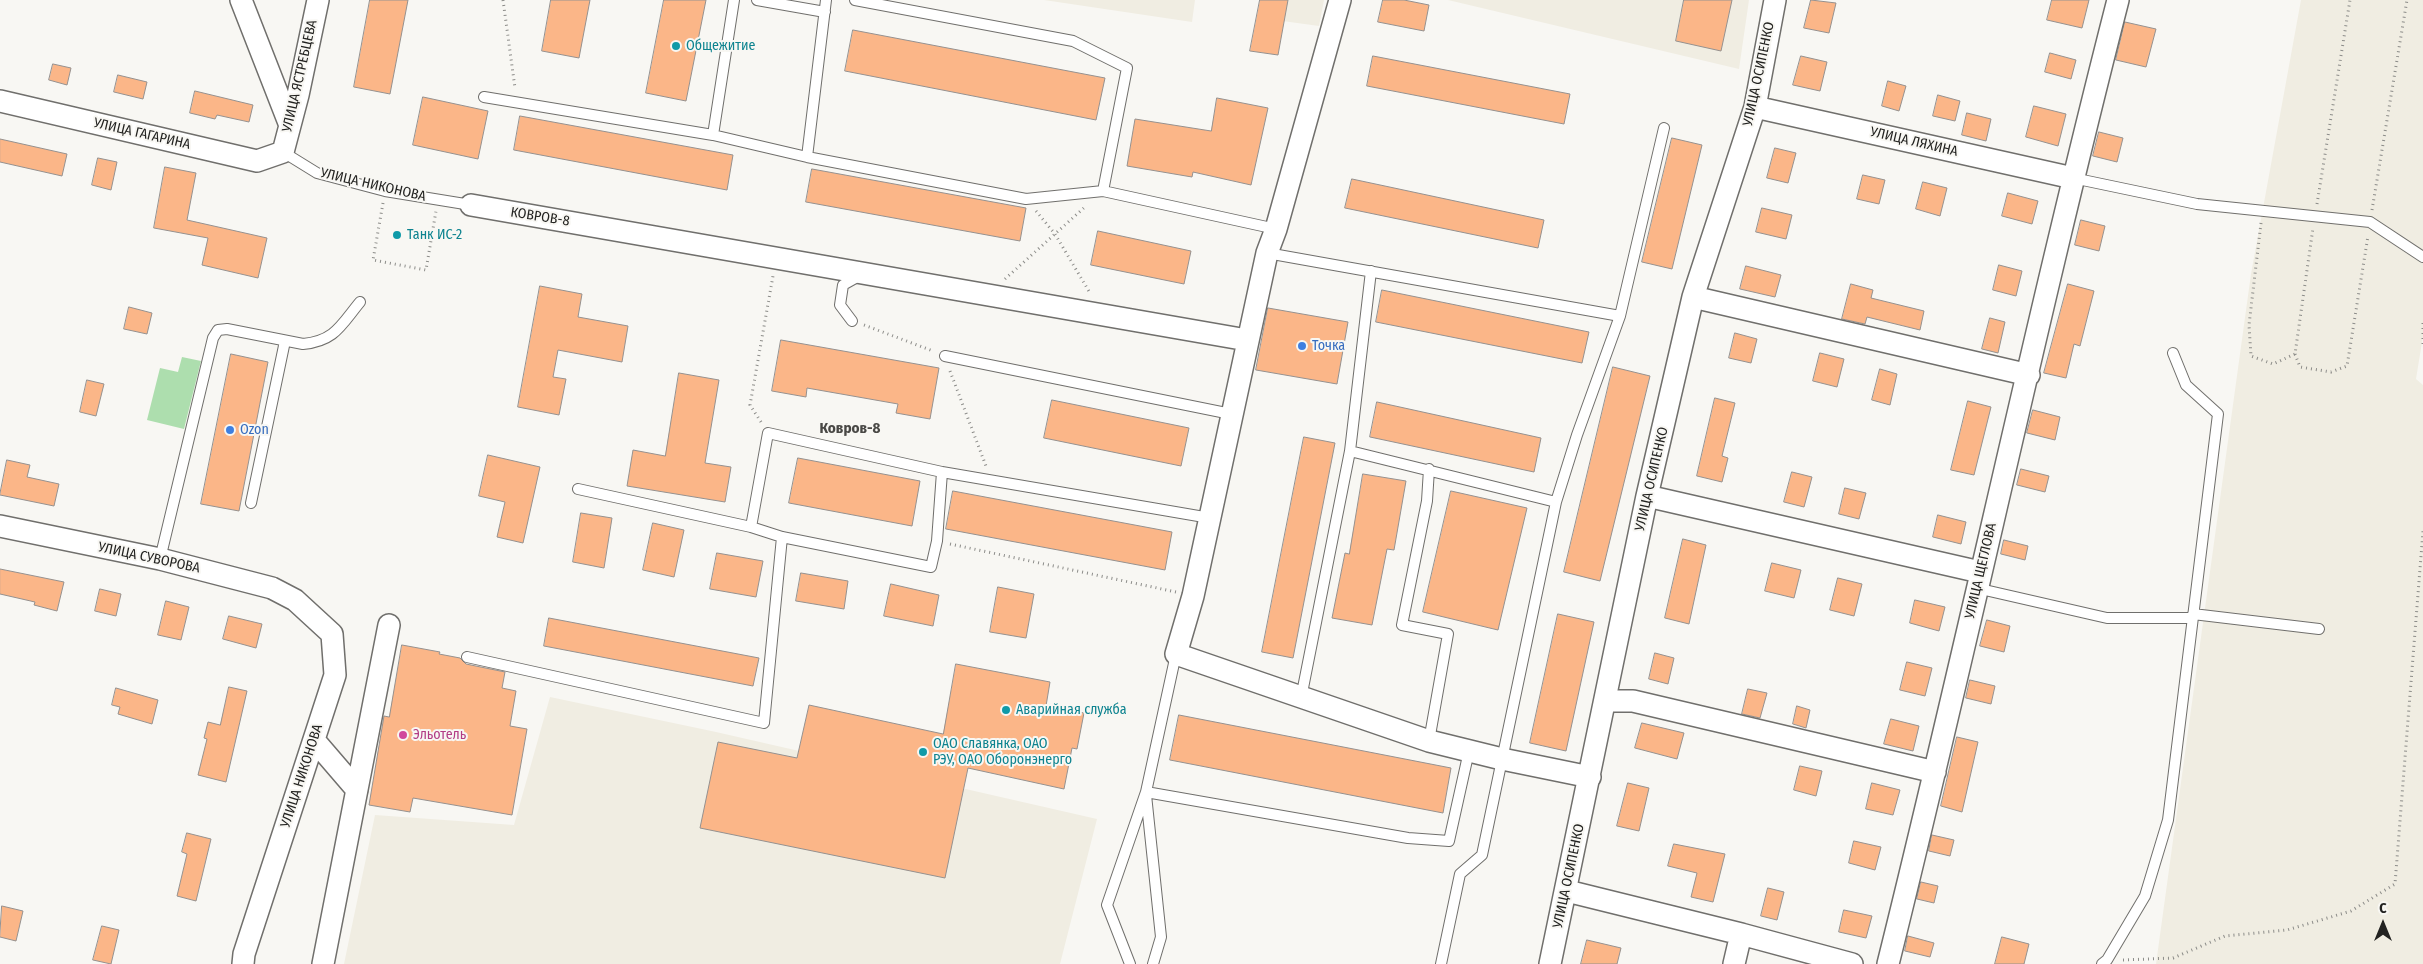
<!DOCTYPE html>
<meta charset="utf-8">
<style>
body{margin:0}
#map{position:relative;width:2423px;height:964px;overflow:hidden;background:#f8f7f3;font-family:"Fira Sans Condensed",sans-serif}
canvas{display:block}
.north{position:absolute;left:2358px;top:899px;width:50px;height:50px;-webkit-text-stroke:4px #f8f7f3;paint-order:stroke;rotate:0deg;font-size:14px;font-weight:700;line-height:20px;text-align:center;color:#232321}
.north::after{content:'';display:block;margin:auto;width:18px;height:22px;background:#232321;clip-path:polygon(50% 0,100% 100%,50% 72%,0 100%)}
</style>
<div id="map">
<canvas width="2423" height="964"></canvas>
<div class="north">С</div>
</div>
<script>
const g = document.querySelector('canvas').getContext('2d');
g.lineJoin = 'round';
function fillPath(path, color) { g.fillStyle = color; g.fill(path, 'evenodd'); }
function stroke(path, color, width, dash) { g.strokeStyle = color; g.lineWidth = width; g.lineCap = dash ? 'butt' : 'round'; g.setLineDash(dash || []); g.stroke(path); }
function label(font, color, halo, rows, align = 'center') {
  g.font = font + ' "Fira Sans Condensed",sans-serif'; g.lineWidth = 4; g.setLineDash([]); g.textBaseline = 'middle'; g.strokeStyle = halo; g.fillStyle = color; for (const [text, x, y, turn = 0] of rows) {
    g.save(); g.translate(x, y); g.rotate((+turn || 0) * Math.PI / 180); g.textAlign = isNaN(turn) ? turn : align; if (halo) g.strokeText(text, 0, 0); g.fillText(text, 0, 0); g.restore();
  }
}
fillPath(new Path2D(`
 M1044,0H1195L1192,22Z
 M1270,0H1324L1319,26L1268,19Z
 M1448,0H1749L1739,69Z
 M2301,0H2423V336L2416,379L2423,385V964H2156L2251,274Z
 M550,697L716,732L1097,819L1060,964H344L375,815L514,825Z`), '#f0ede2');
fillPath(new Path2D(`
 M182,357L201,361L184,429L147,420L160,368L178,372Z`), '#addeae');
const building = new Path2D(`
 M370,0H408L390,94L354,87Z
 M551,0H590L579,58L542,51Z
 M664,0H706L686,101L646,93Z
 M1260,0H1288L1278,55L1250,51Z
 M1383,0H1404L1429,5L1424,31L1378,22Z
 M1684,0H1732L1721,51L1676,41Z
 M1811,0L1836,3L1829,33L1804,28Z
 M2052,0H2089L2082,28L2047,20Z
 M2125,22L2156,29L2146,67L2116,60Z
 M853,30L1105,78L1096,120L845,71Z
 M2050,53L2076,60L2071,79L2045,72Z
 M1373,56L1570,94L1564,124L1367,86Z
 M1801,56L1827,62L1820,91L1793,85Z
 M53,64L71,68L67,85L49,80Z
 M118,75L147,82L143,99L114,92Z
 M1888,81L1906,86L1899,111L1882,106Z
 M195,91L253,105L249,122L217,115L215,119L190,113Z
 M1938,95L1960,101L1955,121L1933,116Z
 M423,97L488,111L478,159L413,145Z
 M1217,98L1268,108L1251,185L1193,172L1192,177L1127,166L1135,119L1211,131Z
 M2034,106L2066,114L2058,146L2026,137Z
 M1967,113L1991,119L1986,141L1962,135Z
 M520,116L733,155L727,190L514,150Z
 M2099,132L2123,138L2117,162L2093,156Z
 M1672,138L1702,145L1672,269L1642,262Z
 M0,139L67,154L62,176L0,162Z
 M1775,148L1796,153L1788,183L1767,178Z
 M98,158L117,162L111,190L92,185Z
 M165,167L196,173L187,220L267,238L258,278L202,265L208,238L154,228Z
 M812,169L1026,208L1020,241L806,202Z
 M1863,175L1885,180L1879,204L1857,199Z
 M1352,179L1544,220L1538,248L1345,208Z
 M1923,182L1947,188L1940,216L1916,209Z
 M2008,193L2038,201L2032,224L2002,216Z
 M1762,208L1792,215L1786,239L1756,232Z
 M2081,220L2105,226L2099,251L2075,245Z
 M1098,231L1191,251L1184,284L1091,265Z
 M1999,265L2022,271L2016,296L1993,290Z
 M1746,266L1781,275L1775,297L1740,289Z
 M1851,284L1873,290L1871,298L1924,311L1920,330L1867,317L1865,324L1842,319Z
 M2068,284L2094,291L2080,346L2074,344L2066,378L2044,373Z
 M540,286L582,294L578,317L628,326L622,362L558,350L553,377L566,379L559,415L518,407Z
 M1382,290L1589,332L1582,363L1376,322Z
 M129,307L152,313L147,334L124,329Z
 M1268,308L1348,322L1337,384L1256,370Z
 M1990,318L2005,322L1998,353L1982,349Z
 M1735,333L1757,339L1751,363L1729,358Z
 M781,340L939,368L930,419L896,413L898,404L807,388L806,397L772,391Z
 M1820,353L1844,359L1837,387L1813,381Z
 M231,354L268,362L239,511L201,504Z
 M1613,367L1650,376L1600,581L1564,572Z
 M1880,369L1897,374L1890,405L1872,400Z
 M679,373L719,380L705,463L731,467L725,502L627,486L633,450L665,456Z
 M87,380L104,384L96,416L80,412Z
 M1715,398L1735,403L1722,456L1728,458L1722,482L1697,476Z
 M1052,400L1189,428L1181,466L1044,438Z
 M1968,401L1991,407L1974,475L1951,470Z
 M1377,402L1541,438L1534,472L1370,437Z
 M2033,410L2060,417L2055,440L2027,433Z
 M1304,437L1335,443L1293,658L1262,652Z
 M488,455L540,467L523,543L497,537L505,502L479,496Z
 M798,458L920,481L912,526L789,503Z
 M7,460L30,465L27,477L59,484L54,506L0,495Z
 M2021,469L2049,476L2045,492L2017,485Z
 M1792,472L1812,477L1804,507L1784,502Z
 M1363,474L1406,481L1394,550L1387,549L1372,625L1332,618L1345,553L1349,554Z
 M1845,488L1866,493L1859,519L1839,514Z
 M953,491L1172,532L1165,570L946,529Z
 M1451,491L1527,508L1498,630L1423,612Z
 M581,513L612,518L604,568L573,562Z
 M1938,515L1966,522L1961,544L1933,537Z
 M653,523L684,530L674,577L643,570Z
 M1683,539L1706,545L1689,624L1665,618Z
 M2004,540L2028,546L2025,560L2001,554Z
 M717,553L763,561L756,597L710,589Z
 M1772,563L1801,570L1794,598L1765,591Z
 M0,569L64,582L57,611L34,605L35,602L0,594Z
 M801,573L848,581L844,609L796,601Z
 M1838,578L1862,584L1854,616L1830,610Z
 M891,584L939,595L933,626L884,616Z
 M998,587L1034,594L1026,638L990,632Z
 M100,589L121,594L116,616L95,611Z
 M1915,600L1945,607L1939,631L1910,623Z
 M166,601L189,607L181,640L158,635Z
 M1558,614L1594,622L1566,751L1530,743Z
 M229,616L262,624L256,648L223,639Z
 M549,618L759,658L753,686L544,646Z
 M1987,620L2010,626L2004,652L1980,646Z
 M402,645L440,652L439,654L460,658L466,664L505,672L502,688L516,691L510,726L527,729L512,815L413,798L410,812L369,805L384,716L389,717Z
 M1655,653L1674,658L1668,684L1649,679Z
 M1907,662L1932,668L1925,696L1900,690Z
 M956,664L1050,682L1046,706L1084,713L1077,749L1072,748L1064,789L968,768L945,878L700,828L718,742L797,758L809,705L943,734Z
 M1970,680L1995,686L1991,704L1966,698Z
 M229,687L247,691L226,782L198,775L207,739L204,738L208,722L220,725Z
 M116,688L158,700L152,724L118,714L120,707L112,705Z
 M1748,689L1767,693L1760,718L1742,714Z
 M1797,706L1810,710L1806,728L1793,724Z
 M1179,715L1451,768L1443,813L1170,760Z
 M1891,719L1919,726L1913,751L1884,744Z
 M1642,723L1684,733L1677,759L1635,748Z
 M1957,737L1978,742L1962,812L1941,806Z
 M1800,766L1822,771L1816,796L1794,790Z
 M1628,783L1649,788L1639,831L1617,826Z
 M1872,783L1900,790L1893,815L1866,809Z
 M187,833L211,839L196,901L177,896L187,854L182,852Z
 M1932,835L1954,840L1950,856L1929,851Z
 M1854,841L1881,847L1875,870L1849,863Z
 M1674,844L1725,854L1713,902L1691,897L1697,873L1668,866Z
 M1921,882L1938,886L1934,903L1917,899Z
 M1768,888L1784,892L1777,920L1761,916Z
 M2,906L23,911L16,941L0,937Z
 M1844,910L1872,916L1866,938L1839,932Z
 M102,926L119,930L111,964L93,960Z
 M1908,936L1934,943L1930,957L1905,951Z
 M2002,937L2029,944L2024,964H1995Z
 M1587,940L1621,948L1617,964H1581Z`);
fillPath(building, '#fbb688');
stroke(building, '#95918f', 1);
const service = new Path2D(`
 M757,0L825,12
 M855,0L1073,41L1127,68L1103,191
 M484,97L713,135L807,157L1026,199L1103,191L1276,229
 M713,135L734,0
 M283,152L317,173L385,191L471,205
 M807,157L826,0
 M2073,178L2197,204L2370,222L2423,257
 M1267,253L1620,316
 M852,321L840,305L843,285L859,276
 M945,356L1231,414
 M1350,451L1556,502
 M1429,469L1427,501L1402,625L1448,634L1429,741
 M942,472L768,433L751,527L782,537L931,567L937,541L942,472L1210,518
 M578,489L751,527
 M251,503L285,341
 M160,559L213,338L218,330L227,329L303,344C335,341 341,325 360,302
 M1976,588L2107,618H2193
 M2193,614L2319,629
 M1176,654L1146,792L1408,838L1449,841L1469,751
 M467,657L764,723L782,537
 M1301,698L1350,451L1371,271
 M1146,795L1161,937L1153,964
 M1130,964L1107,905L1146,792
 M1441,964L1460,874L1482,855L1556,502L1577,435L1620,316L1664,128
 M2102,964L2107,960L2145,896L2168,820L2218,414L2186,385L2173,353`);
const minor = new Path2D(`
 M241,0L289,123
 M1340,0L1276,229L1267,253L1193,596L1176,654L1429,741L1502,759L1590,777
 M0,101L257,161L283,152L298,95L318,0
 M1755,107L2073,178
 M471,205L1247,340
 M1693,297L2029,375
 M1647,496L1980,572
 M0,526L160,559L272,588L295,600L332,634L335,675L244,954L243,964
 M1606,701H1633L1935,772
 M314,740L357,790
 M1567,891L1741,934
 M323,964L389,625
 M1550,964L1647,496L1693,297L1755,107L1775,0
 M1734,964L1741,934L1852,964
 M1888,964C1968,643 2036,320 2118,0`);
stroke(service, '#706f6c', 12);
stroke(minor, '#706f6c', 24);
stroke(new Path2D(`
 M503,0L515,88
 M383,203L373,260L426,270L436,211
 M2317,204L2350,0
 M2372,210L2407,0
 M1036,211L1055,234L1090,293
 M2261,223L2249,325L2251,356L2273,364L2295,354L2313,228
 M1005,279L1086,206
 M2423,323V344
 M864,325L933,351
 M2295,354L2300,367L2331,372L2347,366L2368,236
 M950,371L986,466
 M761,422L750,405L773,276
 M950,544L1176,592
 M2123,960L2173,958L2225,936L2287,930L2351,911L2395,884L2423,531`), '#8c8c89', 3, [1, 4]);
stroke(service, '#fff', 10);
stroke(minor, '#fff', 21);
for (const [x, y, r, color] of [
 [676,46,5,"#0f9aa8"],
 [397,235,5,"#0f9aa8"],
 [1302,346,5,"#3f7fe0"],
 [230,430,5,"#3f7fe0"],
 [1006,710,5,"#0f9aa8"],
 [403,735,5,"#d1479c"],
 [923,752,5,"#0f9aa8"]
]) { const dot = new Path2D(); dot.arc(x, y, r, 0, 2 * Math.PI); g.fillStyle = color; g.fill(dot); stroke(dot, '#f8f7f3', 2); }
label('14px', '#0d838f', '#f8f7f3', [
 ["Общежитие",686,46],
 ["Танк ИС-2",407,235],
 ["Аварийная служба",1016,710],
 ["ОАО Славянка, ОАО",933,744],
 ["РЭУ, ОАО Оборонэнерго",933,760]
], 'left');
label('14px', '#232321', '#f8f7f3', [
 ["УЛИЦА ОСИПЕНКО",1759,74,-78],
 ["УЛИЦА ЯСТРЕБЦЕВА",300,76,-77],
 ["УЛИЦА ГАГАРИНА",142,134,13],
 ["УЛИЦА ЛЯХИНА",1914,142,13],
 ["УЛИЦА НИКОНОВА",373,185,13],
 ["КОВРОВ-8",540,217,9],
 ["УЛИЦА ОСИПЕНКО",1652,479,-77],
 ["УЛИЦА СУВОРОВА",149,558,12],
 ["УЛИЦА ЩЕГЛОВА",1981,571,-77],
 ["УЛИЦА НИКОНОВА",302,776,-72],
 ["УЛИЦА ОСИПЕНКО",1569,876,-78]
]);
label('14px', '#366cbe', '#f8f7f3', [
 ["Точка",1312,346],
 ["Ozon",240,430]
], 'left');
label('14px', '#b23c85', '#f8f7f3', [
 ["Эльотель",413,735]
], 'left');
label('bold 15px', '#494845', '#f8f7f3', [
 ["Ковров-8",850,429]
]);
</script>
